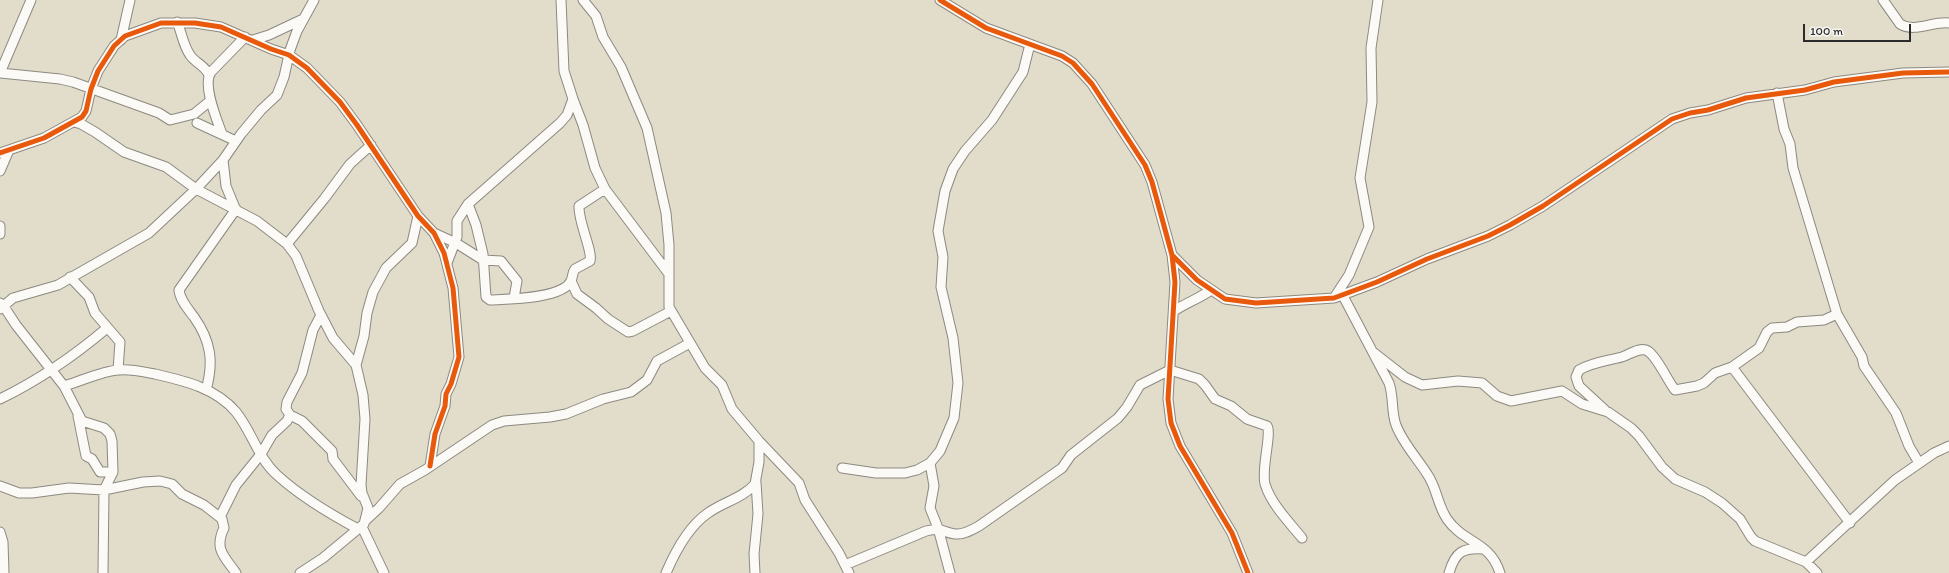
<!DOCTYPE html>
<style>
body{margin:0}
#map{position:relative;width:1949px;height:573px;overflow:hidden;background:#e2dcca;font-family:Itim,sans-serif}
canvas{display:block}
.scale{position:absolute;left:1803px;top:24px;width:108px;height:18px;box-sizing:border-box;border:2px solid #2b2b2b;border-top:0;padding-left:5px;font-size:12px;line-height:14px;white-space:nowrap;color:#2b2b2b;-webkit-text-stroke:3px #f6f6f2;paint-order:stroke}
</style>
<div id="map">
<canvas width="1949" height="573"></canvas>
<div class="scale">100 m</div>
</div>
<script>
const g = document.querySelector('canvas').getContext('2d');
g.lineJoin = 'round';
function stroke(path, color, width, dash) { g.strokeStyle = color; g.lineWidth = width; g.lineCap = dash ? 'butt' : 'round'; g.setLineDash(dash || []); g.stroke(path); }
const minor = new Path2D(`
 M583,0L596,16L603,37L621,67L647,128L666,213L669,245V307L705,368L722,385L732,409L759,441V462L755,484C743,498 723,502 708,513C689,526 675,552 666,573
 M940,0L986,28L1062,56L1073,63L1092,84L1145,165L1152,182L1172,255L1175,282L1168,399L1171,423L1180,446L1232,533L1248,573
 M1883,0L1900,24C1914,33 1933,21 1949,23
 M177,22C182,33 183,45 190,55C196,64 205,65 209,75
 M121,40L130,0
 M253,40L269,35L303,19
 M0,73L60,79L73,82L159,113L170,120L194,114L210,101
 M0,73L31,0
 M1777,93L1784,129L1790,144L1793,168L1837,314L1862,357L1864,366L1896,413L1909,446L1919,463
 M573,99L583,125L595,168L605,189L669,274
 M74,122L81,124L95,132L124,152L166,167L196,189L257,221L287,244L296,256L319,311L333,338L356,365L363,395L365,419L361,485L362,493L368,508L364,524L323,558L300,573
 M197,123L236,141
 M222,134C217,120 202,85 211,72L245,37
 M0,153L44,138L82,117L86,111L91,89L98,71L114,46L125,36L161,23H195L221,27L271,49L289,55L307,68L340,102L357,125L418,216L434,233L444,253L453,288L459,357L451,384L446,394L445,406L435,434L430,466
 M223,160L226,186L235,208
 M0,171L9,150
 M468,204L476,225L483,254L486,297L490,300C508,299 562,299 571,281C573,277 572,273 575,269L590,261C593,251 578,222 579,206L605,189
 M0,226V234
 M434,233L456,243L483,260L501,261L517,281L514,298
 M287,244L324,199L350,164L371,145
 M1172,255L1197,280L1225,299L1256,303L1334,298L1377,282L1427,259L1488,236L1510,225L1543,206L1672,119L1690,113L1708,110L1746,98L1805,90L1834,82L1903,73L1949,72
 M447,263L457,237V221L468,204L560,123L567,115L573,99L564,71L561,0
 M70,277L89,297L95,313L120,342L118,370
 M571,281L577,294L596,308L608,319L628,332L633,331L671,311
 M1342,294L1389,383C1394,397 1391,412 1396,425C1403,444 1419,460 1429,477C1437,490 1438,506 1447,519C1463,543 1490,541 1500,573
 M1334,298L1349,275L1369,227L1360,178L1372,102L1371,48L1378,0
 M0,303L3,305L16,325L64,386L82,421L104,428L110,434L112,441L113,472L104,490L103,573
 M0,309L13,298L58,285L149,233L196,189L223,160L241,134L261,110L277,95L284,77L290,50L297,31L314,0
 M1174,311C1186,303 1200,298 1211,290
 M321,315L313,330L302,373L287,402L286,409L290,415L302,421L332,451L333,459L361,496
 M1373,352L1405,377L1422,385L1458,381L1482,383L1497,396L1511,401L1562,391L1582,404L1608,412L1631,428L1639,436L1662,467L1675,479L1705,492L1722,503L1740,519L1751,537L1755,541L1806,562L1817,573
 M356,365L364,336L367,313L373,292L386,268L412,243L418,216
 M1732,367L1850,523
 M64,386C82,381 101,371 119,370C131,369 144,372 155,374C185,381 216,388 236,412C252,432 258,458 277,475C301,497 330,514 358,529
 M206,390C214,362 211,341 194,317C188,309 180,300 179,290L236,209
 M0,399C39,380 74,356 107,328
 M1605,410L1579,386L1576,377L1579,370C1593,362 1607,361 1622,357C1629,355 1640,346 1648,351C1658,358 1667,380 1675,390L1697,386L1704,383L1715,373L1732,367L1759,348L1767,332L1772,328L1787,327L1797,322L1824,320L1837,314
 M78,416L86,456L92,459L100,472H113
 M759,441L799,483L805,500L839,553L849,573
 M930,463L934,486L930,508L938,528L950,573
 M842,468L876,473H905L917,470L930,463L940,451L954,418L958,383L953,338L941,287L943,257L938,231L945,191L953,169L965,151L992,120L1023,72L1030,44
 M0,486L19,493H32L69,488L104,490L143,482L160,481L172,484L182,494L204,505L222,519L224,528C214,549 224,556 236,573
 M220,517L236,485L261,454L272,435L287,421L290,415
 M366,520L379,508L400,484L425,470L492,425L504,421L550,417L566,414L603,399L631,392L647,380L657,361L690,343
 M362,527L384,573
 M0,532L3,542L4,573
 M1806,562L1895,480L1934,453L1949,446
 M845,565L926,531C943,527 941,532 955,534C963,535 972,530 979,526L1062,468L1071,455L1118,418L1127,407L1140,385L1170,370L1199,379L1205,385L1215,399L1231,406L1247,419L1267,426C1272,434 1261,468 1265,484C1271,504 1289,522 1302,538
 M755,573L754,554L758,514L756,482
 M1449,573C1455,552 1463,547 1484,549`);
stroke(minor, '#8c8980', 11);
stroke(minor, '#fbfaf7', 9);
stroke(new Path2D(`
 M940,0L986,28L1062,56L1073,63L1092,84L1145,165L1152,182L1172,255L1175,282L1168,399L1171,423L1180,446L1232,533L1248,573
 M0,153L44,138L82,117L86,111L91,89L98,71L114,46L125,36L161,23H195L221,27L271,49L289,55L307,68L340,102L357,125L418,216L434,233L444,253L453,288L459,357L451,384L446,394L445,406L435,434L430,466
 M1172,255L1197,280L1225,299L1256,303L1334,298L1377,282L1427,259L1488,236L1510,225L1543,206L1672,119L1690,113L1708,110L1746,98L1805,90L1834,82L1903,73L1949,72`), '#e8590c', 5);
</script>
